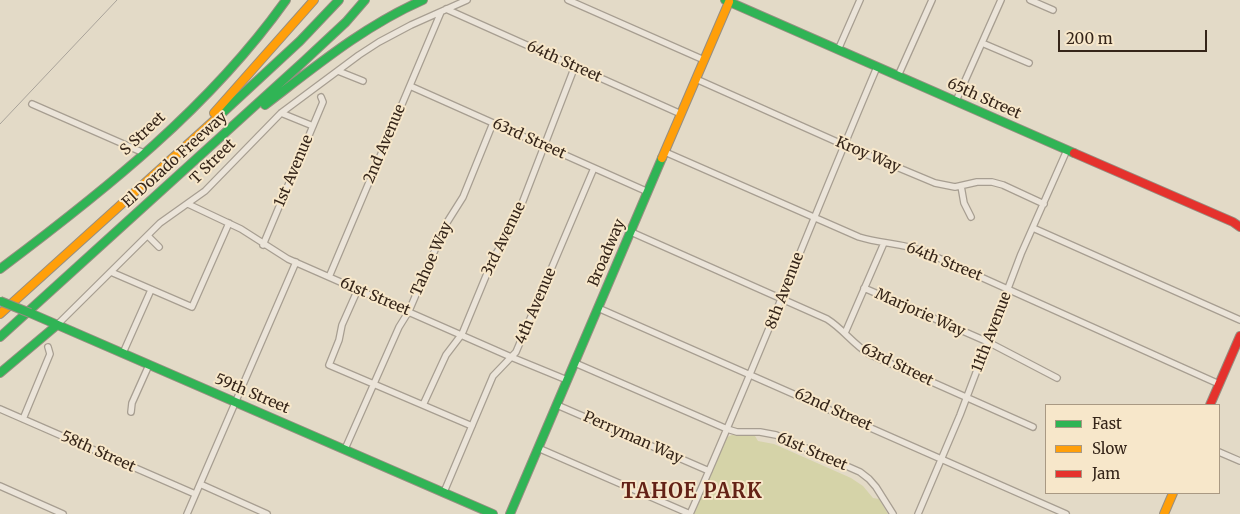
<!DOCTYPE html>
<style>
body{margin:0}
#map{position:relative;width:1240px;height:514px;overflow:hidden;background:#e3dac7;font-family:Merriweather,serif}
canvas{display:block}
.legend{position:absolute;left:1045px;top:404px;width:175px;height:90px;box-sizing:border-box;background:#f7e7ca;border:1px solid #a99983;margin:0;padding:6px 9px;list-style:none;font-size:15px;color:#352519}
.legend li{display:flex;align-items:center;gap:10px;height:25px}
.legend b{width:25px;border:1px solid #a99983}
.scale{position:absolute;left:1058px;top:30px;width:149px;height:22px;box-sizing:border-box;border:2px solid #352519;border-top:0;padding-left:6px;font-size:15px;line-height:18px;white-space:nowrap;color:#352519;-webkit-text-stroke:4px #f7e7ca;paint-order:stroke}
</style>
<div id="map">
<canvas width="1240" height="514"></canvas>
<ul class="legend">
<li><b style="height:6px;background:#30b455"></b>Fast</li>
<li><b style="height:6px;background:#ff9f0a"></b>Slow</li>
<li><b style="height:6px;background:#e5322d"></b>Jam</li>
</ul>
<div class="scale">200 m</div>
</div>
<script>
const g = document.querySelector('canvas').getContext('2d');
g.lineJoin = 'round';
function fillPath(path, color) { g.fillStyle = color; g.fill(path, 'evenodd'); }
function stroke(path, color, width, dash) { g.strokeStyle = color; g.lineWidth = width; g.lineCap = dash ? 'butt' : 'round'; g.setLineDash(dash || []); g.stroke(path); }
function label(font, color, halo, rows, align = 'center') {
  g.font = font + ' Merriweather,serif'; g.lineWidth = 4; g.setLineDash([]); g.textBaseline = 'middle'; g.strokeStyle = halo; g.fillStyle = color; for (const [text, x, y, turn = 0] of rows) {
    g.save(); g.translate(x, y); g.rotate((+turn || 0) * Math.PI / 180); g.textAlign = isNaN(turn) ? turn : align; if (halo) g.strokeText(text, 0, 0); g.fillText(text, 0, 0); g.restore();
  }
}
fillPath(new Path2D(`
 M732,435L755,436L758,441L774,444L851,478L863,486L873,498L879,499L888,514H694L727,437Z`), '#d5d3a8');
const street = new Path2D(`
 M568,0L704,60
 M1030,0L1053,10
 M446,9L681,114
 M982,43L1029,63
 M838,50L860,0
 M338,71L363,81
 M898,76L932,0
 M696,79L844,145L935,183L955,187L977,182H992L1003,185L1044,204
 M410,86L648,192
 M956,101L1001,0
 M32,104L144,153
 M281,113L313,126
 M665,152L859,237C881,244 904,243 925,252L1219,384
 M961,186L964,203L971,217
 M188,204L241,229L288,259L511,357L567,380
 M1033,228L1240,320
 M631,232L827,319C843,329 853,344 869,354L1033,427
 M148,236L159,247
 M263,245L323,102L321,97
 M111,272L192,307L229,223
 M329,277L441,12
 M864,288L988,342L1057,378
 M358,289L342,325L339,340L329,365L472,426
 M598,308L1066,514
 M57,325L160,223L205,191L281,113L359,55L379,42L411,25L467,0
 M845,333L884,243
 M123,353L151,290
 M575,363L727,429L737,432H760L776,435L860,472L869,479L876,487L893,514
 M423,405L446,355L462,334L493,259L516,219L575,66
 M557,405L709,471
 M0,409L195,494
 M131,412L132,403L149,365
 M23,419L50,354L48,347
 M538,448L690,514
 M345,449L399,327L409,311L446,224L463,197L493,123
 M1219,452L1240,461
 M200,484L267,514
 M0,486L63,514
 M444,492L493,376L516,352L594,168
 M187,514L296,262
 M690,514C756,366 814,215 877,67
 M918,514L960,415L1021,254L1067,150`);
const fast = new Path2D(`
 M725,0L1074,153
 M265,105C316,66 364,26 423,0
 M219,116L300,41L339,0
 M0,269C104,191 210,107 286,0
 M30,313L493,514
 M0,337L302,63L346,22L365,0
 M0,373L57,325
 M510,514L662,158`);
const slow = new Path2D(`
 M214,113L314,0
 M662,158L729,2
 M0,314L219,116
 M1164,514L1173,493`);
const jam = new Path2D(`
 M1074,153L1233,222L1240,227
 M1210,405L1240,336`);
stroke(street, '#a79e91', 8);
stroke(fast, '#978e81', 10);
stroke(slow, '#978e81', 10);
stroke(jam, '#978e81', 10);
stroke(street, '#ebe4d9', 5.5);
stroke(fast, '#30b455', 8);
stroke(slow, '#ff9f0a', 8);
stroke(jam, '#e5322d', 8);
stroke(new Path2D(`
 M0,124L117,0`), '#a9a39a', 1);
const fastBridge = new Path2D(`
 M0,301L30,313`);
stroke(fastBridge, '#978e81', 10, []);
stroke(fastBridge, '#30b455', 8);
label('15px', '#352519', '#f7e7ca', [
 ["64th Street",564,62,24],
 ["65th Street",984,99,24],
 ["S Street",143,134,-43],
 ["63rd Street",529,139,24],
 ["2nd Avenue",385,144,-67],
 ["Kroy Way",868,155,23],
 ["El Dorado Freeway",175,160,-42],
 ["T Street",213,162,-45],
 ["1st Avenue",294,171,-67],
 ["3rd Avenue",504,239,-64],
 ["Broadway",607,253,-67],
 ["Tahoe Way",432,259,-66],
 ["64th Street",944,262,22],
 ["8th Avenue",785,291,-69],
 ["61st Street",375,297,23],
 ["4th Avenue",536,306,-67],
 ["Marjorie Way",920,313,24],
 ["11th Avenue",992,332,-69],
 ["63rd Street",897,365,26],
 ["59th Street",252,394,23],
 ["62nd Street",833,410,24],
 ["Perryman Way",633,438,24],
 ["58th Street",98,452,24],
 ["61st Street",812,452,23]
]);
g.letterSpacing = '1px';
label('bold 20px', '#642216', '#f7e7ca', [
 ["TAHOE PARK",692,492]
]);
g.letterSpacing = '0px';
</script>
